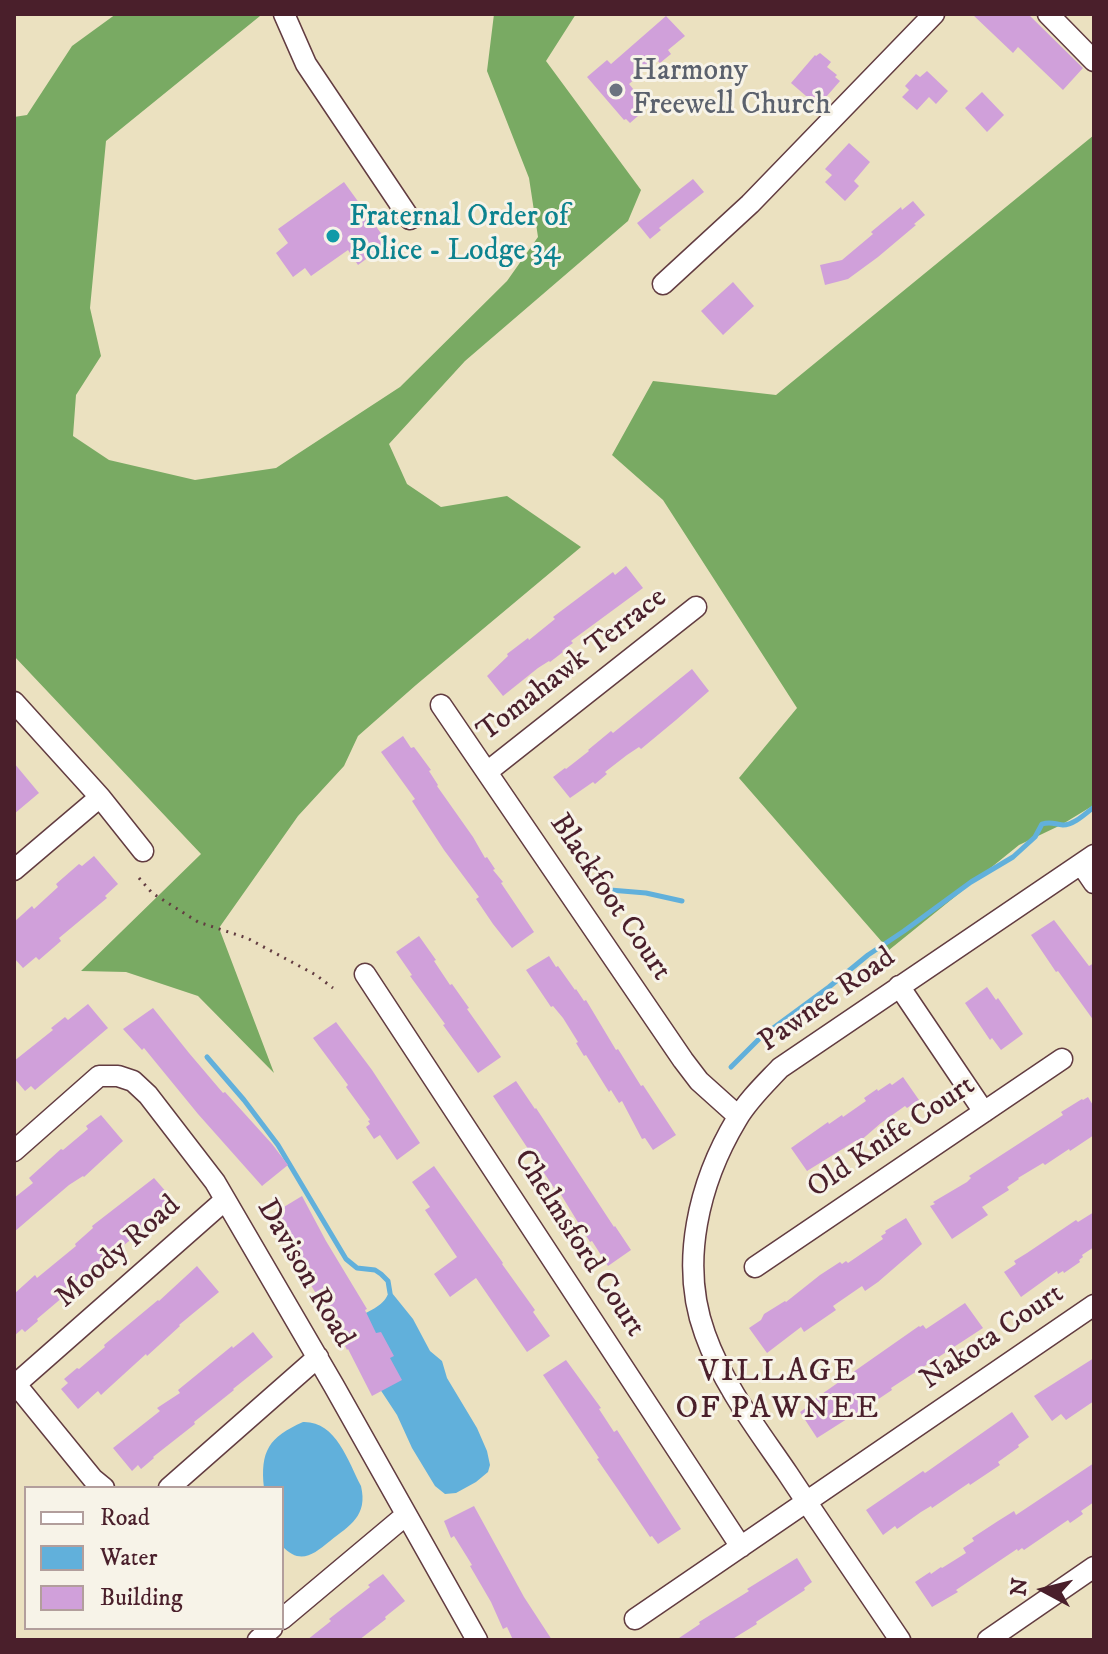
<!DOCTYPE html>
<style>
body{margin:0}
#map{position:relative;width:1108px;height:1654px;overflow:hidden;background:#ebe1c0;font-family:"IM FELL DW Pica",serif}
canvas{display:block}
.frame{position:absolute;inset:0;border:16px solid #4a1f2b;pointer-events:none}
.legend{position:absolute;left:24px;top:1486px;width:260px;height:144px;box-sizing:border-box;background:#f7f3e8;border:2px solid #b29e9c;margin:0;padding:10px 14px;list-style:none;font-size:24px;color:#4a1f2b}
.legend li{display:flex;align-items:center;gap:16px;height:40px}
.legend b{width:40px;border:2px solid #b29e9c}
.north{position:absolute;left:1004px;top:1550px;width:80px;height:80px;-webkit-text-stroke:6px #f7f3e8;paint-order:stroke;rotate:277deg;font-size:22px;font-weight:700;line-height:32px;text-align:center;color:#4a1f2b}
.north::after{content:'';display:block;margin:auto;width:28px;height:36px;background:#4a1f2b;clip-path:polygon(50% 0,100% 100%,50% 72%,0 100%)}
</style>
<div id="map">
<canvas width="1108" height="1654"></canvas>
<div class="frame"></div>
<ul class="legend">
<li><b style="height:10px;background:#fff"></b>Road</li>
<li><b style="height:22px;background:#61b0db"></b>Water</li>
<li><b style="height:22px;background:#d0a0da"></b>Building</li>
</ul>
<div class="north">N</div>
</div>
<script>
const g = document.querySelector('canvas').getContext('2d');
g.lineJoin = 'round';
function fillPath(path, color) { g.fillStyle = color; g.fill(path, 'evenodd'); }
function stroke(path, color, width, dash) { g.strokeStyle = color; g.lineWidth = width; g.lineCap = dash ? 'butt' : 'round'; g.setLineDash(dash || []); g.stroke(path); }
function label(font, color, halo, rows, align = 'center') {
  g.font = font + ' "IM FELL DW Pica",serif'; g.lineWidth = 6; g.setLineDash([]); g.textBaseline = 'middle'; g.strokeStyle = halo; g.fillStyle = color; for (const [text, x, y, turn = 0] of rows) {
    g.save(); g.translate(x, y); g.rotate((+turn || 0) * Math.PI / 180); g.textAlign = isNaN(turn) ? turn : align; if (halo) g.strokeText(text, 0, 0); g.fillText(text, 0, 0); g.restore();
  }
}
fillPath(new Path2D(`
 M116,14H259L260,16L106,141L90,308L101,356L76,395L73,436L109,460L195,480L276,468L400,387L507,281L538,237L529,178L487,71L494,14H576L546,61L641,190L628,221L465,361L389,444L407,484L441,507L507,496L581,547L416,685L358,736L344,766L298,816L219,928L274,1073L198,996L126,972L81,971L201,854L14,656V117L27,115L72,46Z
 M1094,135V805L1061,825L1019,845L889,950L739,778L797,708L663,500L612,455L653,381L776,395Z`), '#79aa63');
fillPath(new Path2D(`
 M392,1293L413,1319L430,1351L442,1361L447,1378L477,1428L487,1451L490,1465L488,1472L476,1482L456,1493L445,1494L435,1486L412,1448L397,1415L374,1380L356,1319C367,1311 383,1307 388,1294Z
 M303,1422C336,1421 348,1461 361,1486C368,1516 350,1525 330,1541C313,1555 300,1565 282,1546V1488H264C260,1451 269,1437 303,1422Z`), '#61b0db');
stroke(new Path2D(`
 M610,890L646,893L682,901
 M207,1057L244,1100L278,1145L346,1259L357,1268L375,1270L381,1274L388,1281L390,1293
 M731,1067L761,1037L829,987L868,955L904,931L971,882L1013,857L1035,837L1042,824C1051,821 1054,824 1063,825C1074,825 1086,813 1094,807`), '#61b0db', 5);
fillPath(new Path2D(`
 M972,14H1028L1083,68L1063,90L1018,47L1013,53Z
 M666,16L685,36L668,50L671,54L660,63L657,60L629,84L644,102L642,104L646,109L630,123L626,119L624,120L587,77L607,60L611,64Z
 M820,53L831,62L827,67L837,75L835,77L840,81L820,104L815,99L813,102L791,83L815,55L816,56Z
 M927,71L948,91L936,104L929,97L917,110L902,97L909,90L905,86L916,74L920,77Z
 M982,92L1004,115L987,132L965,108Z
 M849,143L870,162L854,181L859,186L845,201L825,182L832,175L825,169Z
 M693,179L704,192L659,228L661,230L650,239L637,223Z
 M344,182L388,243L358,265L348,250L311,276L305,268L293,277L276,253L288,243L278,229Z
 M913,201L925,215L914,224L916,225L878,257L848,279L825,285L820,265L842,260L873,234L871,232L901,207L902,210Z
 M733,282L754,306L723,335L701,311Z
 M626,566L643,588L571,641L573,643L562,651L563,652L550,662L549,661L538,668L503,696L487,676L508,656L507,654L528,638L529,640L555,619L553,617L613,572L615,575Z
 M692,669L709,691L676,720L641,749L639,747L627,755L605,772L607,774L595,784L593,782L570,798L553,777L565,768L566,769L589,751L588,750L611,731L613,733Z
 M403,736L411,748L414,747L431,770L429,771L438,785L437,786L473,837L485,858L487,857L495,869L493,870L503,882L501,883L534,932L512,948L493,924L476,899L479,897L444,850L412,801L415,799L381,752Z
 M14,763L39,793L14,814Z
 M94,856L118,884L105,896L107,898L59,938L61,941L39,960L36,957L23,968L14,958V922L32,906L34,909L58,887L56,884L79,864L82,866Z
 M1054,920L1089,966L1094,963V1021L1058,971L1056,972L1031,935Z
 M419,936L436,960L434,961L450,985L452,984L469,1008L467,1009L501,1057L478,1073L443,1025L445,1024L410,976L412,975L396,952Z
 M549,956L556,967L558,966L575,990L576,989L584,1001L586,1000L616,1050L618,1049L641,1086L643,1085L676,1135L653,1150L645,1138L642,1139L622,1101L619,1103L611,1090L609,1092L586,1055L584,1056L576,1043L578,1042L563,1018L553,1006L551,1007L526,970Z
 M987,987L996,1000L998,998L1023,1034L1001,1050L992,1038L990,1040L965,1003Z
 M88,1004L108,1028L35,1090L31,1086L25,1091L14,1078V1061L53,1030L51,1028L65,1017L68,1020Z
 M153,1008L189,1053L223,1093L225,1092L272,1144L288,1165L262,1186L198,1114L144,1048L142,1050L123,1029Z
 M336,1022L372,1070L420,1143L397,1160L380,1135L374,1139L366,1127L370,1124L368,1121L370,1120L346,1087L348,1085L313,1038Z
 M903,1077L919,1100L907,1108L905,1106L881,1123L859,1142L857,1140L807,1171L791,1148L828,1122L829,1124L842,1115L843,1117L866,1101L864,1098L877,1089L878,1091L890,1083L892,1085Z
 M516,1081L535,1109L536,1108L614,1227L615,1226L631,1250L608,1266L592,1241L590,1242L560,1193L558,1194L493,1096Z
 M1088,1097L1094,1107V1135L1070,1151L1069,1149L1045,1165L1043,1163L1018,1178L1019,1179L1007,1187L1009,1190L982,1207L988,1215L952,1239L930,1206L935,1204L933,1202L967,1182L971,1178L969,1176L1063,1115L1061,1112L1082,1099L1083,1100Z
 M101,1115L123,1141L84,1177L83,1176L69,1185L14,1232V1198L33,1183L29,1178L61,1149L63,1150L88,1129L86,1126Z
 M434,1166L503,1263L502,1264L535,1310L533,1312L550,1336L527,1352L476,1278L450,1297L434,1274L457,1257L425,1210L430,1207L412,1182Z
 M154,1178L175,1202L155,1218L156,1220L115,1252L116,1254L103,1265L100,1262L75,1283L78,1287L64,1298L63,1297L37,1319L38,1321L25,1332L22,1329L14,1336V1294L35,1275L37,1278L76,1246L75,1244L93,1228L92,1226Z
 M302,1196L326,1241L367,1309L365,1310L376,1333L381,1332L394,1356L390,1358L402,1380L372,1396L348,1349L347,1350L339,1333H340L309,1282L299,1258L298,1259L274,1213Z
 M1094,1212V1247L1082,1255L1083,1257L1079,1260L1080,1262L1064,1273L1063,1271L1058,1274L1057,1271L1021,1297L1004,1272L1016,1264L1014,1261L1027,1253L1076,1220L1078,1222Z
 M906,1218L922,1244L878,1282L865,1291L862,1286L833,1306L836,1310L804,1332L801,1327L767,1353L749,1328L761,1320L764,1314L785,1301L786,1302L820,1275L840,1262L842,1264L846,1261L848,1263L883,1239L881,1236L886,1233L885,1231Z
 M197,1266L219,1292L179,1325L180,1326L147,1356L146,1354L101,1395L98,1391L78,1409L61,1389L68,1383L64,1379L77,1368L79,1369L105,1347L104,1345L158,1300L159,1301Z
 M965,1303L983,1328L891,1388L892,1390L880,1398L817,1438L800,1412L810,1405L809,1403L919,1326L920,1327L923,1325L926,1329Z
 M253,1332L273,1357L233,1389L234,1390L194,1422L195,1424L153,1457L154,1458L141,1469L138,1465L132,1471L113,1448L160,1411L157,1408L180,1393L178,1390L232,1346L233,1348Z
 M1094,1358V1401L1066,1420L1061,1414L1052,1421L1034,1396Z
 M566,1360L601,1408L599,1409L614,1432L617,1430L681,1529L658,1544L652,1536L650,1537L617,1488L597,1459L599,1458L543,1375Z
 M1012,1412L1029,1437L1018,1445L1019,1447L998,1462L1000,1465L970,1485L969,1483L932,1508L931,1506L921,1512L897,1529L895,1526L883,1535L866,1510L923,1471L925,1473L928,1471Z
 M1094,1463V1502L1081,1511L1083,1514L1070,1523L1068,1520L1024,1550L1022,1548L1018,1551L1017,1549L956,1590L958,1592L932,1607L915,1582L930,1572L931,1574L941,1567L942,1568L966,1553L963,1548L974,1541L972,1538L998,1521L1014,1511L1016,1515Z
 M474,1506L524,1597L552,1640H513L507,1627L503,1629L491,1602L470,1566L472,1565L454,1536L451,1538L444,1521Z
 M797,1558L812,1582L804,1588L805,1590L756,1622L757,1624L731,1640H676L700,1624L699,1622L749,1591L747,1589Z
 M383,1574L405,1601L385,1617L386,1619L359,1640H307L331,1621L329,1619L370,1587L368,1585Z`), '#d0a0da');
const minor = new Path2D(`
 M284,14L306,64L410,219
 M1048,14L1094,61
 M663,284L750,204L934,14
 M14,702L100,797L143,851
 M441,705L683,1060L699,1081L738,1116
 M487,772L696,607
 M1081,864L1094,883
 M14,870L100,797
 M365,974L741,1547
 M899,986L984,1112
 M14,1151L99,1076H118L133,1081L148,1095L215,1182L334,1386L477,1640
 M755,1267L1062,1059
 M14,1382L93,1479L104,1488
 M16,1384L225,1200
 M169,1488L318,1357
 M282,1619L406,1515
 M635,1619L1094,1305
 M258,1640L272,1628
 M900,1640C863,1585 825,1530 788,1474C758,1430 723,1385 705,1334C679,1263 699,1182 737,1119C748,1100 765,1084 780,1068L1094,855
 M988,1640L1094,1567`);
stroke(minor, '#623c41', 23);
stroke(new Path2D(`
 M139,878L152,893L198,922L247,938L316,975L333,988`), '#623c41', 3, [2, 6]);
stroke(minor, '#fff', 20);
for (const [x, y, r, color] of [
 [616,90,8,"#6b7280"],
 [333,236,8,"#0f9aa8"]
]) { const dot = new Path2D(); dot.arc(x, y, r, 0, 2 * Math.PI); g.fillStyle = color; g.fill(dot); stroke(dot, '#f7f3e8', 3); }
label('30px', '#5b616d', '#f7f3e8', [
 ["Harmony",632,73],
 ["Freewell Church",632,107]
], 'left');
label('30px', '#0d838f', '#f7f3e8', [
 ["Fraternal Order of",349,219],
 ["Police - Lodge 34",349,253]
], 'left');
label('30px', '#4a1f2b', '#f7f3e8', [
 ["Tomahawk Terrace",573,666,-38],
 ["Blackfoot Court",609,898,56],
 ["Pawnee Road",828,1001,-35],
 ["Old Knife Court",892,1138,-34],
 ["Chelmsford Court",578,1244,57],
 ["Moody Road",119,1253,-41],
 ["Davison Road",304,1274,60],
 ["Nakota Court",993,1338,-34]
]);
g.letterSpacing = '2px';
label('32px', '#4a1f2b', '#f7f3e8', [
 ["VILLAGE",778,1373],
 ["OF PAWNEE",778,1410]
]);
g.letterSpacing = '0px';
</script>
